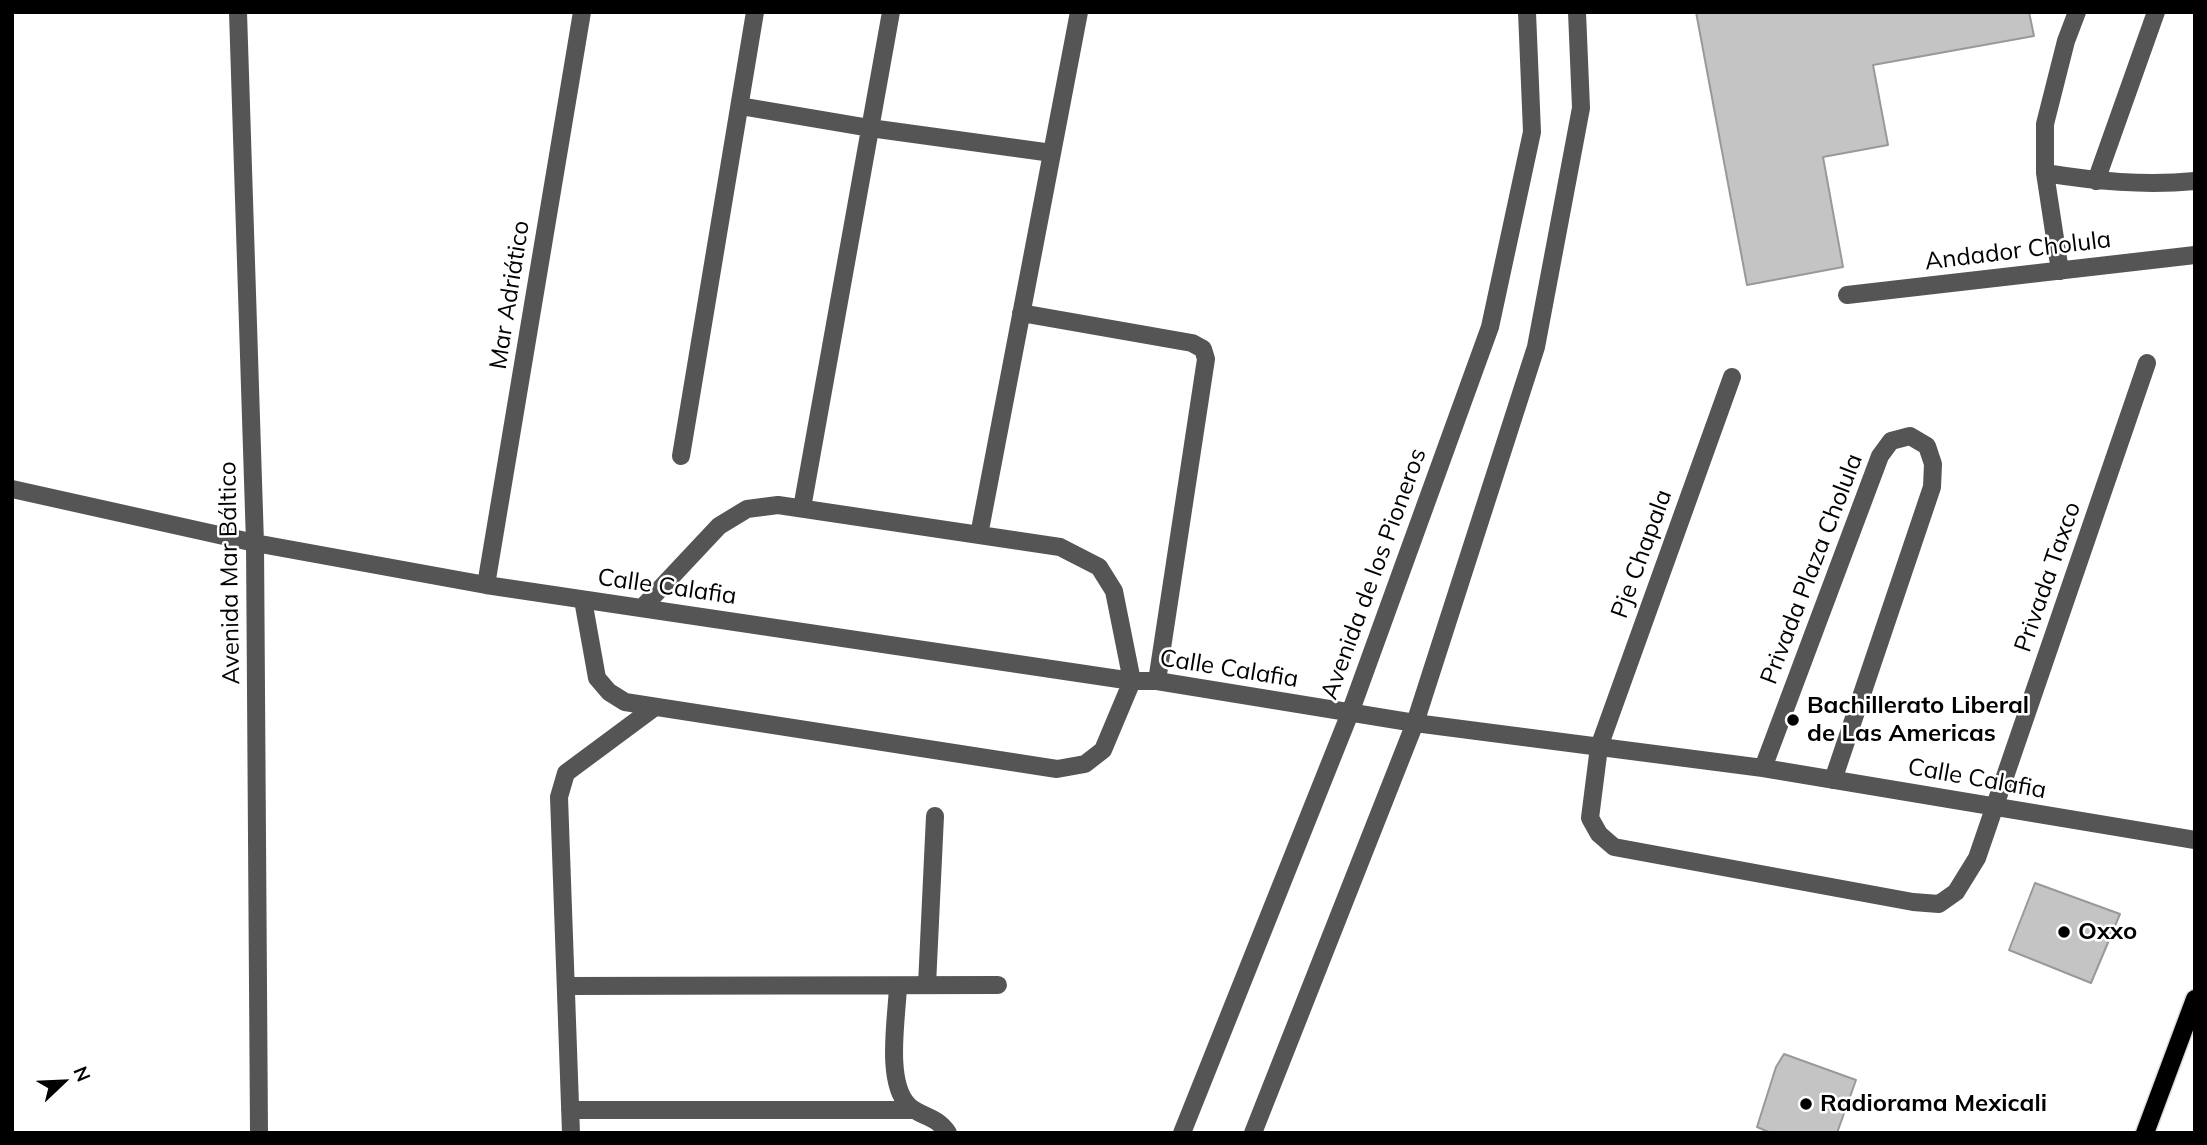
<!DOCTYPE html>
<meta charset="utf-8">
<style>
body{margin:0}
#map{position:relative;width:2207px;height:1145px;overflow:hidden;background:#fff;font-family:Mulish,sans-serif}
canvas{display:block}
.frame{position:absolute;inset:0;border:14px solid #000;pointer-events:none}
.north{position:absolute;left:28px;top:1047px;width:70px;height:70px;-webkit-text-stroke:5px #fff;paint-order:stroke;rotate:67deg;font-size:19px;font-weight:700;line-height:28px;text-align:center;color:#000}
.north::after{content:'';display:block;margin:auto;width:24px;height:32px;background:#000;clip-path:polygon(50% 0,100% 100%,50% 72%,0 100%)}
</style>
<div id="map">
<canvas width="2207" height="1145"></canvas>
<div class="frame"></div>
<div class="north">N</div>
</div>
<script>
const g = document.querySelector('canvas').getContext('2d');
g.lineJoin = 'round';
function fillPath(path, color) { g.fillStyle = color; g.fill(path, 'evenodd'); }
function stroke(path, color, width, dash) { g.strokeStyle = color; g.lineWidth = width; g.lineCap = dash ? 'butt' : 'round'; g.setLineDash(dash || []); g.stroke(path); }
function label(font, color, halo, rows, align = 'center') {
  g.font = font + ' Mulish,sans-serif'; g.lineWidth = 5; g.setLineDash([]); g.textBaseline = 'middle'; g.strokeStyle = halo; g.fillStyle = color; for (const [text, x, y, turn = 0] of rows) {
    g.save(); g.translate(x, y); g.rotate((+turn || 0) * Math.PI / 180); g.textAlign = isNaN(turn) ? turn : align; if (halo) g.strokeText(text, 0, 0); g.fillText(text, 0, 0); g.restore();
  }
}
const building = new Path2D(`
 M1696,12H2029L2034,36L1873,65L1888,145L1823,157L1843,267L1747,285Z
 M2035,883L2120,914L2091,983L2009,950Z
 M1784,1054L1856,1080L1837,1133H1771L1757,1127L1776,1067Z`);
fillPath(building, '#c4c4c4');
stroke(building, '#999', 2);
const major = new Path2D(`
 M2145,1133L2195,999`);
stroke(major, '#dbdbdb', 21);
stroke(new Path2D(`
 M238,12L255,543L259,1133
 M740,106L870,128L1052,153
 M2045,173C2095,181 2144,186 2195,181
 M2096,181L2156,12
 M2060,271L2045,173V124L2066,41L2077,12
 M1847,295L2195,255
 M1021,313L1192,343L1203,349L1206,359L1157,681
 M1732,377L1599,747L1590,818L1599,834L1614,847L1913,902L1939,904L1956,892L1977,858L2147,363
 M681,456L755,12
 M12,489L255,543L486,585L1132,681H1157L1415,723L1763,768L2195,840
 M802,508L891,12
 M979,535L1079,12
 M486,585L582,12
 M583,600L597,678L609,692L625,702L1057,769L1085,764L1103,750L1132,681L1114,591L1099,567L1060,547L778,505L747,509L719,526L642,608
 M1763,768L1880,456L1891,441L1910,436L1927,446L1933,464L1932,487L1833,780
 M927,985L935,816
 M566,986L998,985
 M898,986C897,1017 885,1081 908,1105C920,1117 936,1115 948,1133
 M570,1110H913
 M571,1133L559,797L566,773L655,707
 M1182,1133L1350,713L1490,327L1532,132L1527,12
 M1253,1133L1415,723L1536,347L1581,108L1577,12`), '#555', 18);
stroke(major, '#000', 18);
for (const [x, y, r, color] of [
 [1793,720,7,"#000"],
 [2064,932,7,"#000"],
 [1806,1104,7,"#000"]
]) { const dot = new Path2D(); dot.arc(x, y, r, 0, 2 * Math.PI); g.fillStyle = color; g.fill(dot); stroke(dot, '#fff', 2.5); }
label('24px', '#000', '#fff', [
 ["Andador Cholula",2018,251,-7],
 ["Mar Adriático",510,295,-81],
 ["Pje Chapala",1642,554,-70],
 ["Privada Plaza Cholula",1812,569,-69],
 ["Avenida Mar Báltico",230,573,-91],
 ["Avenida de los Pioneros",1374,574,-70],
 ["Privada Taxco",2048,577,-71],
 ["Calle Calafia",667,587,8],
 ["Calle Calafia",1229,669,9],
 ["Calle Calafia",1977,779,10]
]);
label('bold 24px', '#000', '#fff', [
 ["Bachillerato Liberal",1807,706],
 ["de Las Americas",1807,734],
 ["Oxxo",2078,932],
 ["Radiorama Mexicali",1820,1104]
], 'left');
</script>
